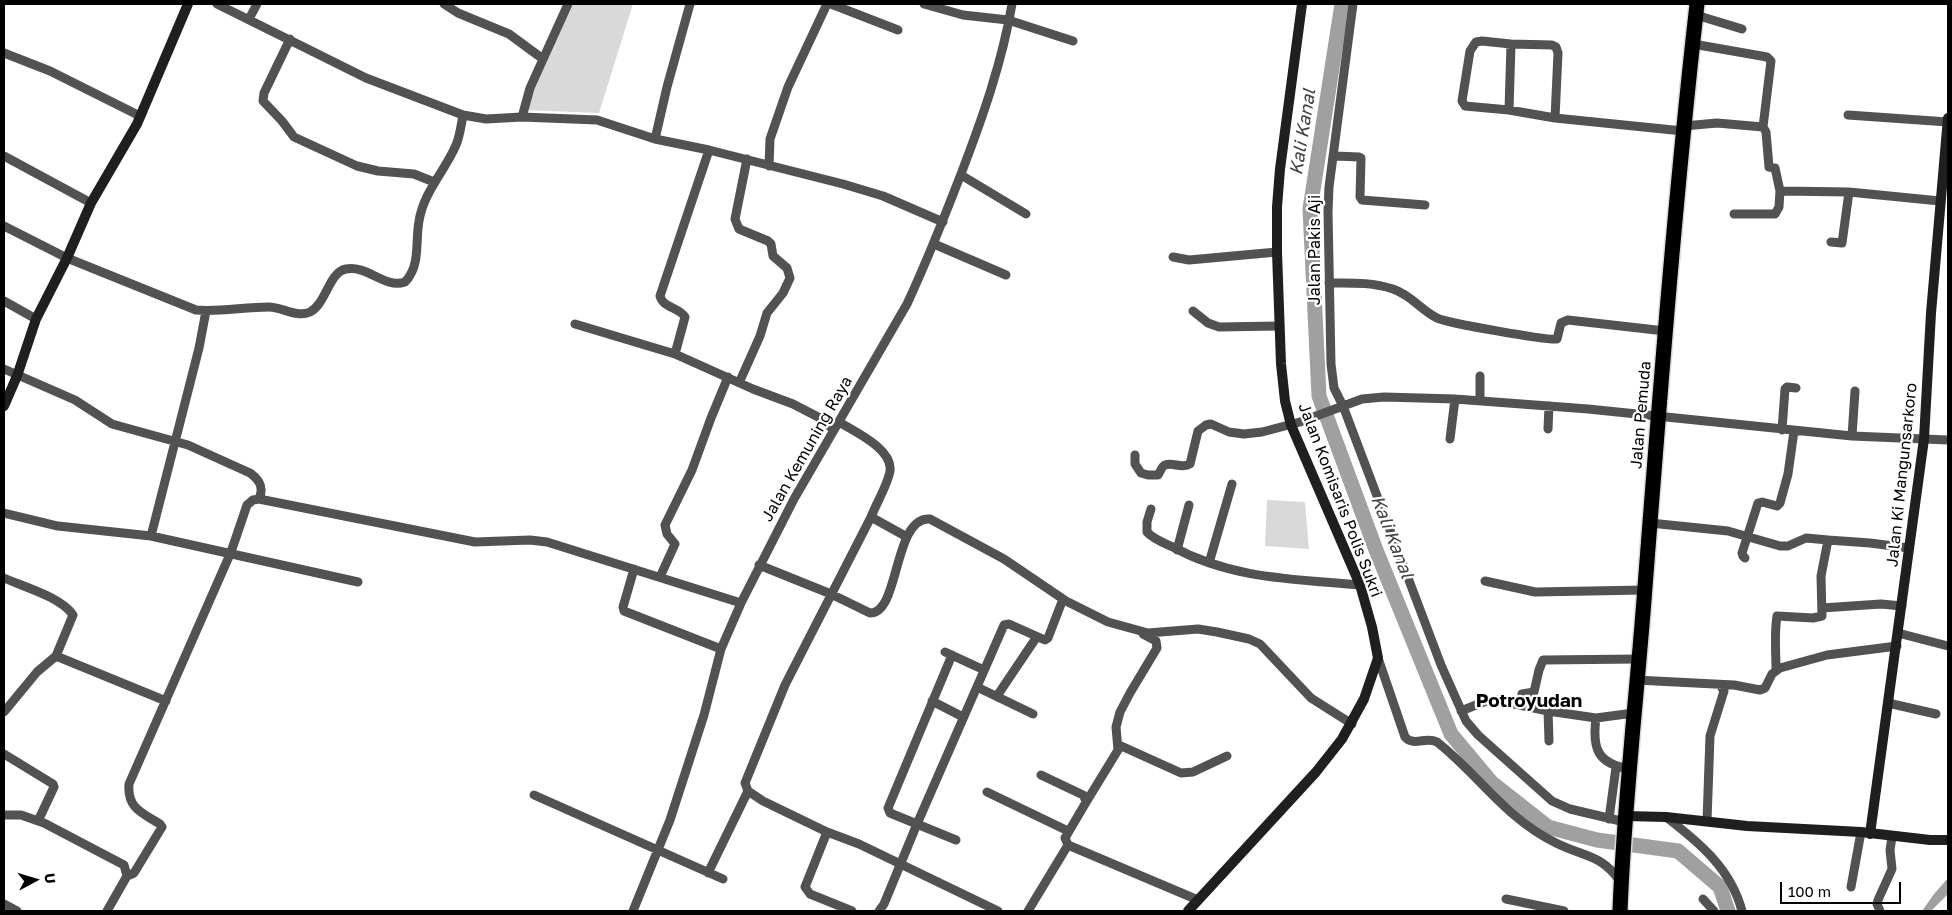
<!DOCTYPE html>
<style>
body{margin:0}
#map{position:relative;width:1952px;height:915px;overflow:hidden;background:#fff;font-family:"Golos Text",sans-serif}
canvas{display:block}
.frame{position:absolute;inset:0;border:5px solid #000;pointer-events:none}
.north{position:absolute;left:10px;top:855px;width:50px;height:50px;-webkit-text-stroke:4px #fff;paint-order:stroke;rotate:84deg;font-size:14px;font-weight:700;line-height:20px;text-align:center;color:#000}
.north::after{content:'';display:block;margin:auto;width:18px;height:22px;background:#000;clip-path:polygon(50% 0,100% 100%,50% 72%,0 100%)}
.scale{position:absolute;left:1780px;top:882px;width:121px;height:22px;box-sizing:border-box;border:2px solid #000;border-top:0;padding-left:6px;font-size:15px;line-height:18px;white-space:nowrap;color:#000;-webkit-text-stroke:4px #fff;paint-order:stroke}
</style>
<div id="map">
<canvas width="1952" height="915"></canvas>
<div class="frame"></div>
<div class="north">U</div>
<div class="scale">100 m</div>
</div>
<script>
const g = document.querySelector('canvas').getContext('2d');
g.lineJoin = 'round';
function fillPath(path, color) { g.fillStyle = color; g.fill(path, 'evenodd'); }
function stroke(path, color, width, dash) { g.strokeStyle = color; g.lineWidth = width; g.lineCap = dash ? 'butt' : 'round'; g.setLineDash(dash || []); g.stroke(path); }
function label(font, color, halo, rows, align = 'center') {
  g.font = font + ' "Golos Text",sans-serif'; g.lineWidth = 4.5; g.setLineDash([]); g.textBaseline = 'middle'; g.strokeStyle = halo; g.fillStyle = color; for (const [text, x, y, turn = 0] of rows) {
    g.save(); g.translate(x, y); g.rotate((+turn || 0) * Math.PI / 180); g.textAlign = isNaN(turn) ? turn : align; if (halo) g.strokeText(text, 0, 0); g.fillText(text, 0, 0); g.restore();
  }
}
fillPath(new Path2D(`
 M569,4H633L599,113L524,110Z
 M1267,500L1305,502L1309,549L1265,546Z`), '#d9d9d9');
fillPath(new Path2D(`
 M1948,878V894L1931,911H1922L1934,894Z`), '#a0a0a0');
stroke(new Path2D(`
 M1342,4L1310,209L1319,396L1376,550L1451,734L1492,783L1548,827L1597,840L1678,851L1720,887L1728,911`), '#a0a0a0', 15);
const highway = new Path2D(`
 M1620,911C1624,803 1637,695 1645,587C1660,393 1675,198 1697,4`);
stroke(highway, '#dbdbdb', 18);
stroke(new Path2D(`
 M217,4L366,78L463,115L486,119L522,117L597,120L655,139L709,150L843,184L883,196L943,222
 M444,4L458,13L509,34L543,59
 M831,4L898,30
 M924,4L963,15L1008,20L1073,41
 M1353,4L1329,187L1328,212L1331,364L1334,388L1343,406L1441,665L1466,721L1478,735L1552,801L1570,809L1625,822
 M1696,15L1742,29
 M249,19L257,4
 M290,39L264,93L263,101L282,121L294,137L357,166L378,171L414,174L434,182
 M1693,44L1767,57L1771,61L1763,127L1766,132L1769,167L1775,168L1780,191L1849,192L1940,201
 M4,53L50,71L140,116
 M1509,110L1511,44
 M1848,115L1948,122
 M522,117L530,88L568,4
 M1555,118L1558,53L1556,47L1552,45L1511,44L1482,41L1476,42L1470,51L1462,101L1465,106L1509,110L1555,118L1683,131
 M1684,126L1717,123L1763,127
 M655,139L667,87L690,4
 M4,156L91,203
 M1335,156L1359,157L1361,158L1360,197L1362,200L1425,205
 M769,166L770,139L788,87L827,4
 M961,175L1026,214
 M1734,214H1775L1779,207L1780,191
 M4,226L67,258L196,310C220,312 244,307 269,307C282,307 297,318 310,312C326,304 329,272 346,269C368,265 384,289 405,282C421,265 415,242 419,221C424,191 445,171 456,145C460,136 461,125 463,115
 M1831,242L1842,243L1849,192
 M934,244L1006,275
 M1173,257L1189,260L1277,252
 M1329,283C1351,283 1372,282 1393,289C1411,295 1421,310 1437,318C1446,323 1551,341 1557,339L1561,323L1568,320L1665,331
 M4,301L36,319
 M1193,311L1208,323L1219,327L1279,326
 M575,324L675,354L753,389L793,404L820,418L834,430
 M675,354L685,317C679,307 663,308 660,296L709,150
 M4,369L75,400L112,424L188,445L250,473C260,480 264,488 259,499
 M739,383L760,336L767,313L783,293L790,278L787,268L773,256L771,244L768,241L739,229L735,219L747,159
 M1480,401V376
 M839,422C855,432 893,449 890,471C888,484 876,504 871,517L907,537
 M1548,429L1549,406
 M1782,430L1785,389L1787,387L1796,388
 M1852,436L1855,391
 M1450,439L1455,399
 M1135,455V464L1141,473L1148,475H1158C1160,472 1162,466 1165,465C1173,462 1182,469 1190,464L1198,431L1206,425L1211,424L1229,432L1244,434L1262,432L1300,422L1362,399L1384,397L1455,399L1588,409L1852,436L1948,440
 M1151,509L1147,522V532C1153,539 1164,543 1173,547C1231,579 1295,579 1360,585
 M4,513L58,526L151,536L358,582
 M871,517L785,685L745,783L748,791L763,801L827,832L859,844L998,911
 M1650,523L1728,531L1780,546H1788L1806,538L1828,540
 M151,536L199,348L206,311
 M1177,550L1189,505
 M1745,558L1743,556L1742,553L1758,503L1762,502L1777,506L1780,503L1788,474L1794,431
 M1209,563L1232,484
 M759,565L831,594L870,613C900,614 893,516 930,519L1004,559L1066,601L1108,622L1148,633L1198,629L1217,632L1249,639L1260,644L1311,698L1352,724
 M634,569L623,607L624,611L721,649
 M660,577L675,544L667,534L665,525L692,470L711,418L728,377
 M4,578C24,587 61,597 73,615L56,656L37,672L4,712
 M1485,581L1535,592L1645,590
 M1822,608L1881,604L1902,606
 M1898,633L1948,646
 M945,652L984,670
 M952,655L888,808L890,813L956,840
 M56,656L166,701
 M1378,658L1405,737C1414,747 1426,736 1437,742C1479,775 1506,819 1556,843C1584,857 1601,854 1620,881
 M1776,670C1776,651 1774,635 1777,616L1813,618L1822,616L1821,576L1828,540L1870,543L1909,548
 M1636,680L1734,685L1760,690L1765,688L1772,674L1780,668L1827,655L1897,646
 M977,687L1033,714
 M997,696L1036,638
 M932,701L963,717
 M1888,703L1936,714
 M1521,705L1522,694L1534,692L1539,670L1543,660L1638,659
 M1461,711L1486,701L1496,700L1548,711
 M1596,718C1592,748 1597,764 1630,769
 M1549,741L1548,711L1596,718L1634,713
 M1119,745L1181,773L1193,772L1227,756
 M4,754L53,784L54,787L38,821
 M1041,775L1083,795L1086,801L1085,804L1065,838L1068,845L1198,900
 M987,792L1068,831
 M534,795L723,879
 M1085,804L1118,750L1116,727L1120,712L1130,693L1157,648L1156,641L1143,634
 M4,815H21L44,823L124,865L127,876L107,911
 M1666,817C1700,843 1731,869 1742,911
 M1609,819L1616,767
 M1707,821L1710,736L1724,691L1720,685
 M827,832L805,887L810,894L852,911
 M708,873L748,791
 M127,876L134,873L162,827L160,824C142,813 127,808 129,784L231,552L247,505L253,500L259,499L475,542L530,540L547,542L741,603
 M1851,887L1861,832
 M1506,899L1564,911
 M1703,899L1714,911
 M4,904L17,911
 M633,911L670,820L704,715L721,649L741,603L794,499L907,304C927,261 944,218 961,174C982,119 1002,63 1012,4
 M879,911L884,904L917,824L1004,625L1009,624L1045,640L1048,638L1063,599
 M1028,911L1068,845
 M1880,911L1877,904L1878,900L1892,869L1890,850L1892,837`), '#525252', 9);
stroke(new Path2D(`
 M4,406L17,376L36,319L67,258L91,203L137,124L188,4
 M1625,816L1666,817L1747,826L1861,832L1930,840H1948
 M1870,834L1924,439L1931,313L1948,118
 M1188,911L1316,772L1342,739L1364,699L1378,658L1372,627L1360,585L1291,425L1285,401L1281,364L1277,252V207L1280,169L1302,4`), '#1f1f1f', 10);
stroke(highway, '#000', 15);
label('16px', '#000', '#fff', [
 ["Jalan Pakis Aji",1315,250,-90],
 ["Jalan Pemuda",1641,415,-85],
 ["Jalan Kemuning Raya",807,449,-60],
 ["Jalan Ki Mangunsarkoro",1902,475,-84],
 ["Jalan Komisaris Polis Sukri",1340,500,69]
]);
label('italic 18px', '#414141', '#fff', [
 ["Kali Kanal",1303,132,-81],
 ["Kali Kanal",1392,537,69]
]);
label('bold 19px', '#000', '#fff', [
 ["Potroyudan",1529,701]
]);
</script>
